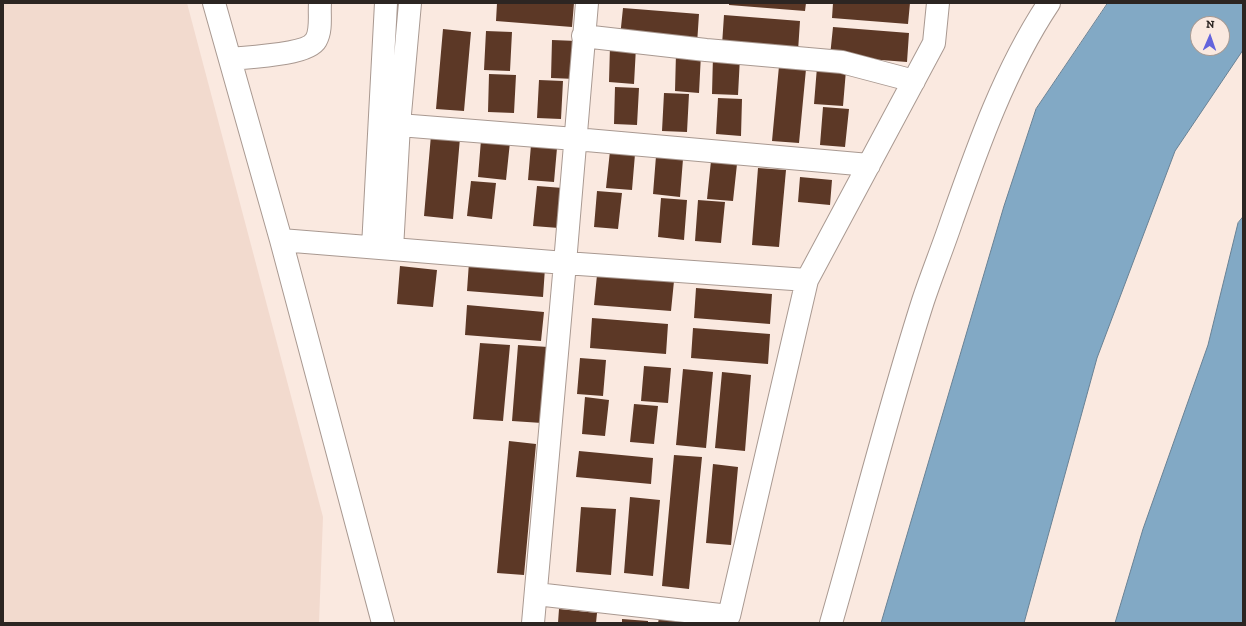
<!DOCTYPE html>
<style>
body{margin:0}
#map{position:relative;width:1246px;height:626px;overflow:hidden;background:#fae9e0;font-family:"Zilla Slab",serif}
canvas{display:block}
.frame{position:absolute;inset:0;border:4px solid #2c2522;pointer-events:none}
.north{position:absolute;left:1190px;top:16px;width:40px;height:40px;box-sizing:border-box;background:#fae9e0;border:1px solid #a89b94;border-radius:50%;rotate:2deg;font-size:11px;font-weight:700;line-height:16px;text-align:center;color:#2c2522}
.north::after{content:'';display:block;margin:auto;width:14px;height:18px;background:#6463dc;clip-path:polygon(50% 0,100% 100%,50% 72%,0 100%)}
</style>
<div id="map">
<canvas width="1246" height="626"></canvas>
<div class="frame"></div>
<div class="north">N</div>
</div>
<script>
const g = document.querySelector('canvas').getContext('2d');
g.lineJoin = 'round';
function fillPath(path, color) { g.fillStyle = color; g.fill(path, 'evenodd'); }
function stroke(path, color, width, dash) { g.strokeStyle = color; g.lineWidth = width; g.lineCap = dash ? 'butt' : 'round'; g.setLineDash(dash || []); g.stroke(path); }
fillPath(new Path2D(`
 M3,3H187L323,517L319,623H3Z`), '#f2dace');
const water = new Path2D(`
 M1108,3H1243V50L1175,151L1097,358L1024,623H881L1004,206L1036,109ZM1198,24H1222V48H1198Z
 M1243,217V623H1115L1143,529L1208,345L1238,223Z`);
fillPath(water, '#82a9c5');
stroke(water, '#688194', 1);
fillPath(new Path2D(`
 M497,3H574L572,27L496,21Z
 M729,3H806L805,11L729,5Z
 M833,3H910L908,24L832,18Z
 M623,8L699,14L697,44L620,37Z
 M724,15L800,21L798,51L722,45Z
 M833,27L909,33L907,62L830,56Z
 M443,29L471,32L464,111L436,109Z
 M486,31L512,32L510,71L484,70Z
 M552,40L577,41L576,79L551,78Z
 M610,46L636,47L634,84L609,82Z
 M676,53L701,54L699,93L675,91Z
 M713,56L740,57L738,95L712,94Z
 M779,66L806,69L799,143L772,141Z
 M817,67L846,70L843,106L814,104Z
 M489,74L516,75L514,113L488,112Z
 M539,80L563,81L561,119L537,118Z
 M615,87L639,88L637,125L614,124Z
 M664,93L689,94L687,132L662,131Z
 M718,98L742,99L741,136L716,134Z
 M823,107L849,109L845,147L820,145Z
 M431,135L460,138L453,219L424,216Z
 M481,140L510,142L506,180L478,177Z
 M531,145L557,148L554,182L528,180Z
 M610,151L635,154L632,190L606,188Z
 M656,156L683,159L680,197L653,194Z
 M711,161L737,164L733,201L707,199Z
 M758,168L786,170L779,247L752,245Z
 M800,177L832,180L830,205L798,202Z
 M471,181L496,183L492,219L467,216Z
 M537,186L563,188L559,228L533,226Z
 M597,191L622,193L618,229L594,227Z
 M661,198L687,200L684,240L658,237Z
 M698,200L725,202L721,243L695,241Z
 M469,262L545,268L543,297L467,291Z
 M400,266L437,270L433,307L397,304Z
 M597,275L674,281L671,311L594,305Z
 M696,288L772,294L770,324L694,318Z
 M467,305L544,312L541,341L465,335Z
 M592,318L668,324L666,354L590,348Z
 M693,328L770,334L768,364L691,358Z
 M480,343L510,345L503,421L473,419Z
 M518,345L548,347L542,423L512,421Z
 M580,358L606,360L603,396L577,394Z
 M644,366L671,368L668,403L641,401Z
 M683,369L713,372L706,448L676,445Z
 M722,372L751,375L745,451L715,448Z
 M585,397L609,400L605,436L582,434Z
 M634,404L658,406L654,444L630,442Z
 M509,441L536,444L524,575L497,573Z
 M579,451L653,458L651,484L576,477Z
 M674,455L702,457L689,589L662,586Z
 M713,464L738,467L731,545L706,543Z
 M630,497L660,500L653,576L624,573Z
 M581,507L616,509L611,575L576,572Z
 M559,609L597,613L596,623H558Z
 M659,618L689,620L688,623H658Z
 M622,619L648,621V623H622Z`), '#5c3826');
const minor = new Path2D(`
 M214,3L281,240L383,623
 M583,36L706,50L842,62L914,81
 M230,59C248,57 308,55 316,40C322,30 319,14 320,3
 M399,125L575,139L869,165
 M281,240L565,263L807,280
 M373,247L386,3
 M392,249L399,125L410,3
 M536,594L729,616L807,280L934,43L938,3
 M533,623L565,263L587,3
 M831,623C862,516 889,407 923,301C932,274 943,247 952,220C978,146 1005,69 1049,3`);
stroke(minor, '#a99991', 24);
stroke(minor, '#fff', 22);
</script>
